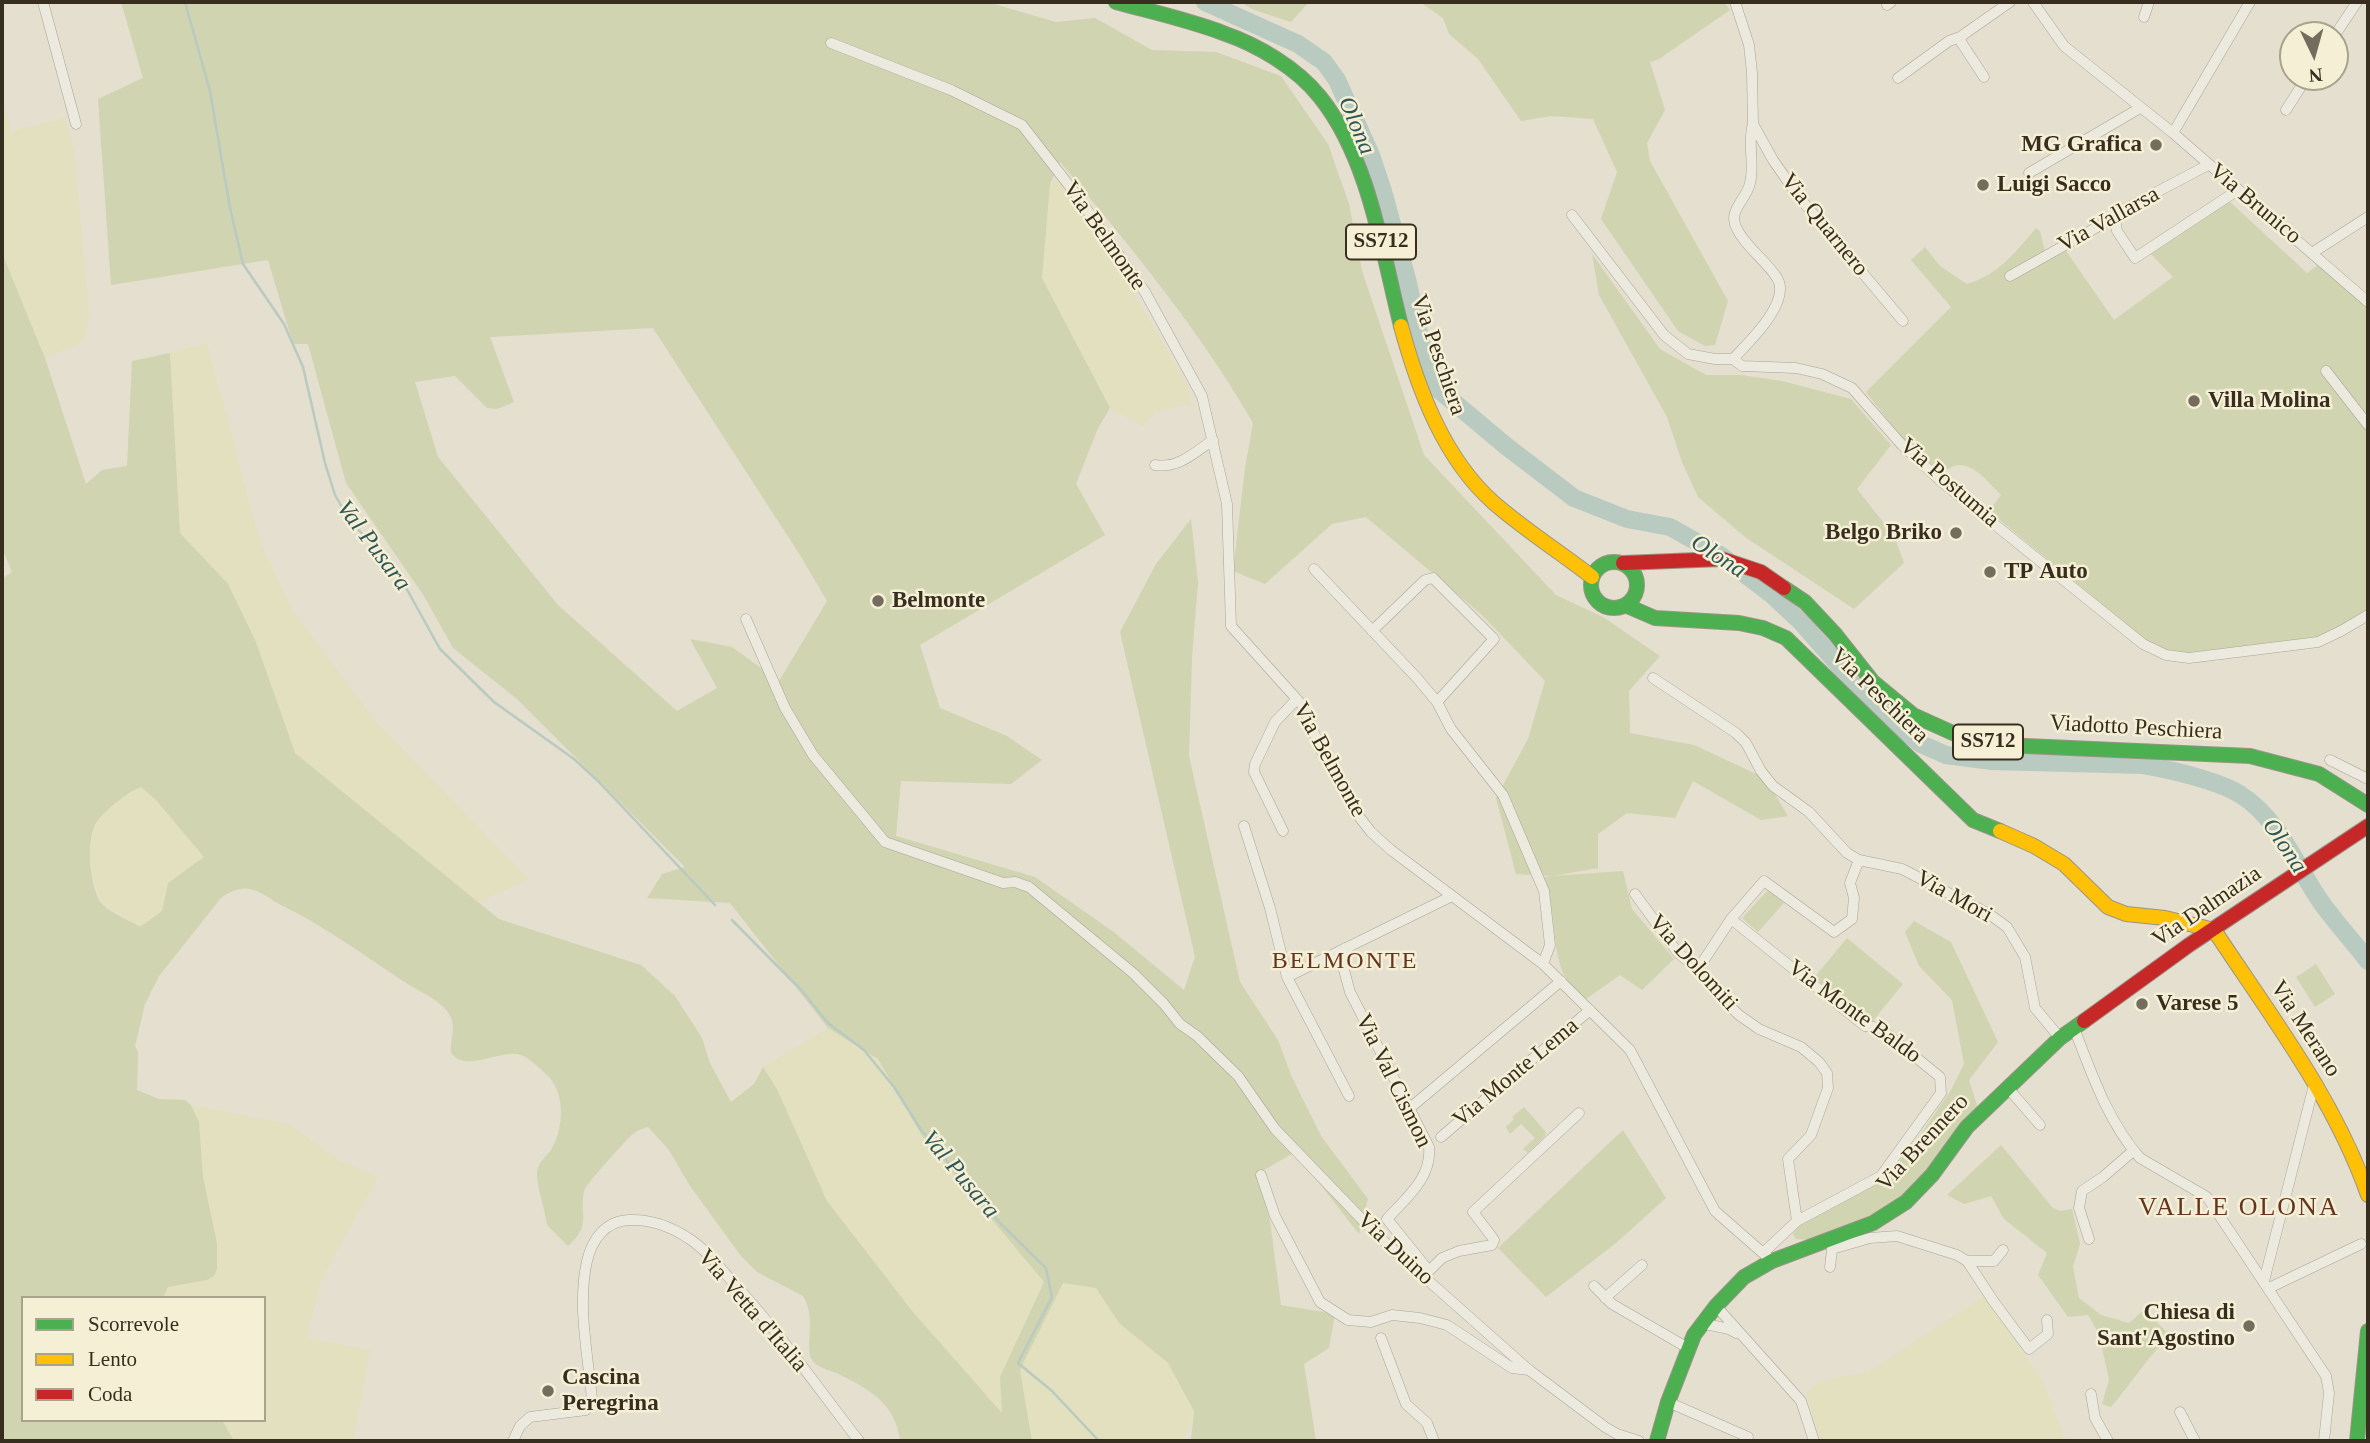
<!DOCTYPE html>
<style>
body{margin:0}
#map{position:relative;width:2370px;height:1443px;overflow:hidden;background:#e4dfce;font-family:Georgia,serif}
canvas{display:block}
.frame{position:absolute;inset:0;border:4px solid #382e1f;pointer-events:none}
.legend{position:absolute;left:21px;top:1296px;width:245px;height:126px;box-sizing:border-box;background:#f5efd5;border:2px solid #a9a28c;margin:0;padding:9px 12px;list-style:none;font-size:21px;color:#382e1f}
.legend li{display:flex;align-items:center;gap:14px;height:35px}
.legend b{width:35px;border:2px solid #a9a28c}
.north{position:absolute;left:2279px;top:21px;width:70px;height:70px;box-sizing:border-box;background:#f5efd5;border:2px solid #a9a28c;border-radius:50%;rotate:175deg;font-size:19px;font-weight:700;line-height:28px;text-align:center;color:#382e1f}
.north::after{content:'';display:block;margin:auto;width:24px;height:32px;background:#746c5c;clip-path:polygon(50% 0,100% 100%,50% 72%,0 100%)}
</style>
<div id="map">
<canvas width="2370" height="1443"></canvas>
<div class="frame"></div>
<ul class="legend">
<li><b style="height:9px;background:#4caf50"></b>Scorrevole</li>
<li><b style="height:9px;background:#ffc107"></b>Lento</li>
<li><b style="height:9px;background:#c62828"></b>Coda</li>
</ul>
<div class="north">N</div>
</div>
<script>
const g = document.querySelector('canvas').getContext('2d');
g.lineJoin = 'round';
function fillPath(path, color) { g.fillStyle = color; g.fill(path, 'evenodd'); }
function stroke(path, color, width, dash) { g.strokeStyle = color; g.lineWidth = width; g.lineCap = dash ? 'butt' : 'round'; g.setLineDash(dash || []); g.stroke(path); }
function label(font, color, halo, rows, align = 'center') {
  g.font = font + ' Georgia,serif'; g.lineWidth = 5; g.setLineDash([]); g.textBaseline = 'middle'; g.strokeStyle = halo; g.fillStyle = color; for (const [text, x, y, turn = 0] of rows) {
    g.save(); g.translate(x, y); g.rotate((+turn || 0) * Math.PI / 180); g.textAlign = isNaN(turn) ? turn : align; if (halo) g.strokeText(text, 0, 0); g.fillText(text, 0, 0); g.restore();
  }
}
fillPath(new Path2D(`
 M2,95L11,131L66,118L74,150L89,314L86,334L78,344L45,358L2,253Z
 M1065,176L1188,386L1191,404L1155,412L1143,426L1110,408L1042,278L1050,184Z
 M207,343L259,539L291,608L376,722L529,879L478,902L295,753L256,642L180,533L170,353Z
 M142,787L156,800L204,857L168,883L162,911L140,927L102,903L93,882L90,851L96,821L130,791Z
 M828,1028L878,1059L922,1136L1044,1283L1000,1377L1003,1414L913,1313L827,1201L777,1089L763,1067Z
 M191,1105L289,1124L340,1161L378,1177L321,1280L307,1338L370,1350L353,1441H234L222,1420H264V1298H163L168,1287L207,1280L214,1276L217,1269V1243L203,1178L199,1122Z
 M1062,1283L1096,1288L1119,1323L1168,1363L1194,1411L1183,1441H1032L1020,1370Z
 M1986,1295L2044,1385L2066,1441H1820L1806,1393L1818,1382L1870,1371Z`), '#e3e0bf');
fillPath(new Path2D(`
 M121,2H987L1056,22L1095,18L1152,50L1216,52L1281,76L1328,144L1349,204L1362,271L1424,455L1556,595L1603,617L1660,656L1629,691L1630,733L1694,745L1765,778L1788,816L1761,820L1693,781L1675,818L1627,813L1598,834V868L1553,876L1623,871L1632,909L1674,959L1642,990L1620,975L1586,999C1579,993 1571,988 1567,980C1551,955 1556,907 1544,877L1551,876L1516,874L1496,798L1528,739L1545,681L1482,615L1366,517L1332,524L1265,584L1233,571L1245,468L1253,423C1199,329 1129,245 1060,162L1050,184L1042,278L1110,408L1098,428L1076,484L1105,535L920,645L940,708L1007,736L1042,760L1011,784L901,781L896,836L1035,877L1115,933L1184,990L1195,957L1120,632L1156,564L1191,519L1198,582L1192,658L1189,756L1240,982L1278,1040L1291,1075L1321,1136L1368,1199L1359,1234L1295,1152L1257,1174L1270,1221L1281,1305L1335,1314L1329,1348L1304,1364L1316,1441H1191L1194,1411L1168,1363L1119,1323L1096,1288L1063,1283L1020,1370L1032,1441H900C896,1403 868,1388 836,1373C828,1370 817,1367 812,1360C804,1347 817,1319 803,1296L757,1272L741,1256L690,1186L669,1150L648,1127C643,1129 637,1130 633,1134C626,1140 585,1185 584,1191C579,1217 592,1224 568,1246L547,1225C545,1208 537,1190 537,1173C538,1162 545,1158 551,1150C564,1128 566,1093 547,1075C540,1069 530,1058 521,1055C500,1048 464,1075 451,1052C450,1037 458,1025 447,1011C435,997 418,991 403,981C362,954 323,925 279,904C270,899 261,891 250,889C239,887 230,892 221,898L159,976L145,1004L135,1046L138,1052L137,1090L159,1099L185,1100L191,1105L199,1122L203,1177L217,1243V1269L214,1276L207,1280L168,1287L163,1298H23V1420H222L234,1441H2V579L12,572L2,548V253L45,358L86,484L102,470L127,466L132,361L170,353L180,533L228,584L256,642L295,753L499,919L641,965L675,996L702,1038L710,1063L731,1102L754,1084L763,1067L777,1089L827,1201L913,1312L1002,1413L1000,1377L1044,1282L922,1136L878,1059L828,1028L730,903L647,898L662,874L685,867L517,699L453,648L424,596L346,483L308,344H293L268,260L111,285L98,99L143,78ZM653,328L800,555L827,601L779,681L732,647L690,639L717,688L677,711L558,605L438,457L415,382L455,376L487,408L497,409L514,402L490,337ZM141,787L156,800L204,857L168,883L162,911L140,927C129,920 111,913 102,904C89,889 85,835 98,820C109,807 126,793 141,787Z
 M1240,2H1309L1291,22L1254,10Z
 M1420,2H1724L1730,10L1659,59L1650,62L1665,110L1647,143L1650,161L1728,301L1715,345L1705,346L1678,331L1601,219L1617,172L1593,119L1551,116L1521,121L1478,59L1449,34L1443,18Z
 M2229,201L2307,273L2321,263L2368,304V609L2339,629L2318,637L2189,655L2168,651L2144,639L1989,511L2001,495C1985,479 1965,451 1942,474L1905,442L1866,392L1951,307L1911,260L1925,247L1940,266L1967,284C1998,275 2016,252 2036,228L2040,231L2047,260L2066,251L2114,320L2173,277L2151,254Z
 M1592,254L1660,349L1706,375H1741L1782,381L1851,399L1891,445L1857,489L1894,536L1904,563L1854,609L1745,537L1698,497L1682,462L1667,417L1599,295Z
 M1768,890L1784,903L1758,932L1742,918Z
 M1914,921L1951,942L1998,1042L1969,1080L1978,1108L1929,1171L1903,1197L1870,1219L1810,1240L1796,1239L1793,1234L1801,1223L1884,1180L1919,1137L1951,1090L1964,1064L1952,1000L1919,966L1905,932Z
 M1847,938L1903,984L1872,1022L1814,978Z
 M2316,964L2335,994L2315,1007L2296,977Z
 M1524,1107L1546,1132L1545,1136L1528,1153L1523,1149L1535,1138L1521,1124L1510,1134L1506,1127L1514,1119L1512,1117Z
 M1623,1130L1666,1198L1616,1243L1546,1297L1498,1248Z
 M2001,1145L2053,1208L2060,1211L2072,1209L2080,1244L2073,1267L2079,1298L2101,1315L2129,1323L2144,1310L2170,1335C2148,1357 2131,1383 2111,1407L2102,1404L2109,1380L2099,1334L2088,1315L2068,1317L2038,1275L2047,1253L2004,1219L1991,1196L1964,1204L1947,1195Z`), '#d0d4b1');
stroke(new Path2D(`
 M185,2L210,91L230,208L243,264L284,324L303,367L325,463L335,495L350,521L372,544L405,586L440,649L494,702L574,759L599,782L715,905
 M732,920L803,992L828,1023L864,1050L894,1087L921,1130L1000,1223L1046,1268L1052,1297L1018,1363L1052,1391L1099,1441`), '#b9cac1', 2.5);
stroke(new Path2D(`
 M1205,2L1298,44L1324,62L1337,80L1371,155L1383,191L1407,279L1428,373L1438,389L1506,446L1574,498L1627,519L1670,527L1720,555L1771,594L1802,623L1877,709L1921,744L1946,755L1992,761L2143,765C2168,769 2220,781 2241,795C2279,819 2296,866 2321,902C2335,922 2353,941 2368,961`), '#b9cac1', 18);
const street = new Path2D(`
 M43,2L76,124
 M1735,2L1749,45L1752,73L1753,124L1773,160L1798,196L1903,321
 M2033,2L2064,46L2173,133L2368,302
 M1887,5L1891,2
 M2144,17L2149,2
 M2335,35L2357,2
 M831,43L951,90L1022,125L1075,193L1145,292L1202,396L1227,504L1231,626L1303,706L1320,748L1357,814L1371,832L1391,850L1543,964L1630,1050L1715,1211L1772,1261
 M1984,77L1961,42L1960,37L2010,2
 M1898,78L1949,41L1960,37
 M2286,110L2307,77
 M2173,133L2250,2
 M2029,173L2140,108
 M1572,215L1664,335L1688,354L1715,359H1733L1742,366L1796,368L1822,374L1852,388L1902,445L1942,482L2143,644L2166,655L2189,658L2278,647L2318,642L2341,631L2368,615
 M2115,217L2117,231L2135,258L2238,190
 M2312,253L2368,217
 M2010,276L2115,217L2119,212L2208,165
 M1733,359C1748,343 1792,302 1777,278C1766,260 1745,247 1736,227C1728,210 1747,199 1750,183C1755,163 1747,143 1753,124
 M2326,371L2368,425
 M1155,465C1178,469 1194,453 1213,440
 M1314,569L1417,678L1437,702L1451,729L1503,795L1544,891L1550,945L1543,964
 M746,619L785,708L813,755L885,842L1003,883L1015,882L1029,887L1133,973L1164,1004L1180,1024L1197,1036L1238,1076L1275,1129L1378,1236L1529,1370L1605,1427L1617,1434L1639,1441
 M1372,631L1425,580L1433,578L1494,639L1437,702
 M1653,678L1736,733L1746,743L1761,771L1773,786L1809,812L1847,853L1859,860L1902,869L1989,914L2007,927L2025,957L2035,1008L2060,1038
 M2330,760L2368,779
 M1244,826L1270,908L1287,977L1349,1096
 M1283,831L1254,772L1255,764L1275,722L1297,699
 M1635,894L1678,953L1698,969L1716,993L1739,1015L1759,1029L1801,1047L1819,1062L1827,1073L1828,1088L1811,1135L1788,1159L1797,1221L1763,1253
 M1731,919L1865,1026L1880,1028L1940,1077L1941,1093L1881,1176L1797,1221
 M1345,948L1344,970L1350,992L1429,1147C1432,1178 1406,1198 1387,1219L1429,1271
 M1698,969L1731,919L1764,881L1834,932L1852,919L1854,898L1850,883L1859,860
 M1287,977L1452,896
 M2074,1028C2091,1072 2108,1122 2140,1158L2207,1197L2326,1376L2329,1393L2324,1441
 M2007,1087L2040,1125
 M1410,1108L1561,981
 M1441,1137L1590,1010
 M1261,1175L1275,1216L1320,1302L1348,1320L1371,1322L1392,1315L1420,1318L1447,1325L1512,1368L1529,1370
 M2089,1239L2079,1208L2082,1191L2103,1177L2133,1151
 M1832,1249L1870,1238L1897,1236L1957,1255L1967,1261L1994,1302L2029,1349L2048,1334L2047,1320
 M1967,1261H1994L2003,1250
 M1830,1267L1832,1250L1831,1244
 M1427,1273L1442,1258L1459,1251L1492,1245L1494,1240L1492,1237L1473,1212L1579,1113
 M2264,1281L2314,1085
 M1594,1286L1612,1304L1688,1348
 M2269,1288L2361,1244
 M1605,1298L1642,1265
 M1716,1306L1801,1401L1814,1441
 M1701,1323L1729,1329L1736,1333
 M1381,1338L1406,1404L1427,1423L1434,1441
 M2091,1394L2095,1418L2108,1441
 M1668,1402L1748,1437
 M2180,1412L2195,1441
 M513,1441L520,1426L530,1417L586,1410L592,1399C588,1355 577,1305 587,1261C592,1240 605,1221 629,1220C651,1219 670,1226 688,1238C704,1248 718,1265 730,1279C777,1329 817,1387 859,1441`);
const fast = new Path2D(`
 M1116,2C1152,12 1189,20 1223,33C1258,45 1297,68 1320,97C1369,158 1382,251 1401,326
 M1591 585a23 23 0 1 1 46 0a23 23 0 1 1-46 0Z
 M1784,588L1805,602L1835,634L1873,682L1913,715L1955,734L2003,745L2250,756L2319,774L2368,805
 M1625,605L1655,618L1739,623L1763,628L1786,638L1973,820L2000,831
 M1657,1441L1668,1402L1694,1335L1716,1306L1744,1277L1772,1261L1873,1223L1906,1202L1932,1175L1967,1127L2060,1038L2084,1021
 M2357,1441L2368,1331`);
const slow = new Path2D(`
 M1401,326C1418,389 1444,459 1494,503C1525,530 1560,552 1592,577
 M2000,831L2034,846L2064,864L2108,907L2126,914L2165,918L2214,930
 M2214,930C2270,1015 2334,1098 2368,1195`);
const jam = new Path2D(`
 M1623,563L1722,559L1761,572L1784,588
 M2084,1021L2189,945L2368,826`);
stroke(street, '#aaa497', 11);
stroke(fast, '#999487', 16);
stroke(slow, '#999487', 16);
stroke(jam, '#999487', 16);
stroke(street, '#ece9df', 10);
stroke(fast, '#4caf50', 14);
stroke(slow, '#ffc107', 14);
stroke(jam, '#c62828', 14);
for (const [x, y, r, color] of [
 [2156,145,7,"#746c5c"],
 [1983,185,7,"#746c5c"],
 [2194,401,7,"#746c5c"],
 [1956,533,7,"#746c5c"],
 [1990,572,7,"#746c5c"],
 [878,601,7,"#746c5c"],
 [2142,1004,7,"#746c5c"],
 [2249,1326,7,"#746c5c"],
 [548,1391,7,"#746c5c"]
]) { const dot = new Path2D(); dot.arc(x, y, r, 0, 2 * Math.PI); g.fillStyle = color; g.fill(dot); stroke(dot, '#f5efd5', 2.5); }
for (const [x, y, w] of [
 [1381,242,70],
 [1988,742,70]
]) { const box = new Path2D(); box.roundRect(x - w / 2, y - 17.5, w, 35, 5); g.fillStyle = '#f5efd5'; g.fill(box); stroke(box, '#382e1f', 2); }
label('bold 21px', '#382e1f', null, [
 ["SS712",1381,242],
 ["SS712",1988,742]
]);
label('bold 23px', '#382e1f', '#f5efd5', [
 ["MG Grafica",2142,145,"right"],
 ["Luigi Sacco",1997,185],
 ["Villa Molina",2208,401],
 ["Belgo Briko",1942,533,"right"],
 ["TP Auto",2004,572],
 ["Belmonte",892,601],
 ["Varese 5",2156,1004],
 ["Chiesa di",2235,1313,"right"],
 ["Sant'Agostino",2235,1339,"right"],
 ["Cascina",562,1378],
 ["Peregrina",562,1404]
], 'left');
label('23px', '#382e1f', '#f5efd5', [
 ["Via Brunico",2255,204,40],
 ["Via Vallarsa",2109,220,-29],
 ["Via Quarnero",1824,225,51],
 ["Via Belmonte",1104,236,55],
 ["Via Peschiera",1438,355,71],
 ["Via Postumia",1949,483,41],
 ["Via Peschiera",1879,696,44],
 ["Viadotto Peschiera",2136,728,3],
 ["Via Belmonte",1329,760,61],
 ["Via Mori",1954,897,29],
 ["Via Dalmazia",2207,907,-34],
 ["Via Dolomiti",1693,963,48],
 ["Via Monte Baldo",1854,1012,36],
 ["Via Merano",2305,1029,57],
 ["Via Monte Lema",1516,1073,-40],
 ["Via Val Cismon",1393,1081,64],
 ["Via Brennero",1923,1143,-47],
 ["Via Duino",1395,1249,43],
 ["Via Vetta d'Italia",752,1311,49]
]);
label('italic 24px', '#2f5658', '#f5efd5', [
 ["Olona",1356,126,67],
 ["Val Pusara",373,546,53],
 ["Olona",1718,557,33],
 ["Olona",2284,846,56],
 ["Val Pusara",960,1175,50]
]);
g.letterSpacing = '2px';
label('24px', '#643520', '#f5efd5', [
 ["BELMONTE",1345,962]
]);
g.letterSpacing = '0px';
g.letterSpacing = '2px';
label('26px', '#643520', '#f5efd5', [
 ["VALLE OLONA",2239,1208]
]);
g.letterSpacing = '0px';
</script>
